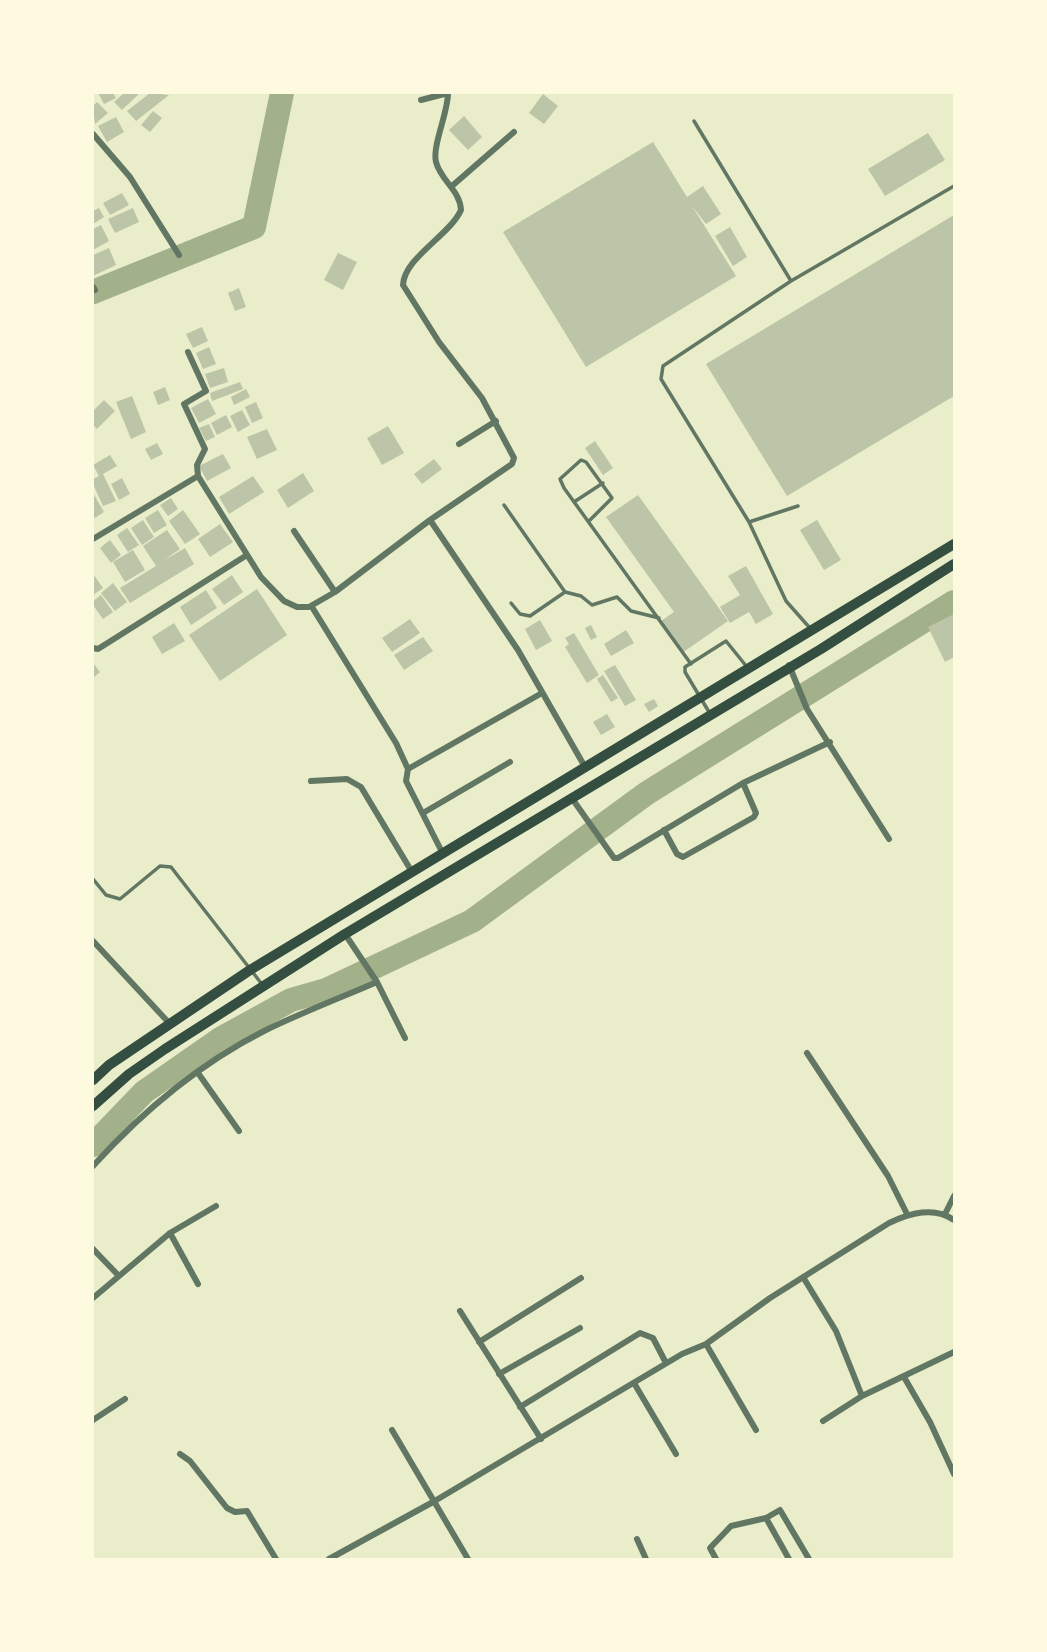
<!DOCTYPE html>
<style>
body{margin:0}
#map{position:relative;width:1047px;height:1652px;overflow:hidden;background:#e9edc9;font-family:Figtree,sans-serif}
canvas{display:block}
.frame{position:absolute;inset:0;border:94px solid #fefae0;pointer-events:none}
</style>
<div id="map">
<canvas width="1047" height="1652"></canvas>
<div class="frame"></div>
</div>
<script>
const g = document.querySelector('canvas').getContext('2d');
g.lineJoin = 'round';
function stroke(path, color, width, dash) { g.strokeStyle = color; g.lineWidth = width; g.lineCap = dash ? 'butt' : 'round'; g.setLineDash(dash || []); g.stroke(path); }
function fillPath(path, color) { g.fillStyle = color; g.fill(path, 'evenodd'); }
stroke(new Path2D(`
 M93,292L254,227L282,93
 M93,1145L144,1092L220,1039L291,1000L326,990L472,921L647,793L954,602`), '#a3b18a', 24);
fillPath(new Path2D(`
 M98,93H113L116,98L104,104Z
 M124,93H140L122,110L114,102Z
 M150,93L169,95L136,121L127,111Z
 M543,94L558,106L544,124L529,113Z
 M97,102L108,113L95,124L93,106Z
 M153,111L162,118L150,132L141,125Z
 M464,116L482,137L468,150L449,130Z
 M116,117L124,132L107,142L98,126Z
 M928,133L945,160L885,196L868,169Z
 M653,142L687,197L703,186L721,214L706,224L692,206L736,276L586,367L503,232Z
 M122,193L129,205L110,215L103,203Z
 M99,208L104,217L93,224V211Z
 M133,208L139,222L115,233L108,219Z
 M954,215V396L787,496L706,364Z
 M101,225L109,241L93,250V229Z
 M730,227L747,257L733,266L715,236Z
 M109,248L116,265L93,276V255Z
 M338,253L357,262L343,290L324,280Z
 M239,288L246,307L235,311L228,293Z
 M202,327L208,341L193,348L186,334Z
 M209,347L216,364L203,369L196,353Z
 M224,368L228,382L210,388L205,374Z
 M240,382L243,389L212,401L210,393Z
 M165,387L170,400L158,405L153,392Z
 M246,389L250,397L234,405L231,397Z
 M132,396L146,432L131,439L116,402Z
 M208,399L216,414L199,423L191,408Z
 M104,400L115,411L97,429L93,425V411Z
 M256,402L263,418L252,423L245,407Z
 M242,410L250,425L238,432L230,416Z
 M226,415L232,427L217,435L211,423Z
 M209,424L215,437L206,441L199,428Z
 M388,426L404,453L382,465L367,438Z
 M267,429L277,450L257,459L247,437Z
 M595,441L613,468L603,475L585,448Z
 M157,443L163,454L151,460L145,449Z
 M223,454L231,468L207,481L199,466Z
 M110,455L117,466L103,474L116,501L103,506L93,484V479L99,476L93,465Z
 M434,459L442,469L422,484L414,474Z
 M303,473L314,491L288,508L277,490Z
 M253,476L264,492L229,514L219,497Z
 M122,478L130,494L119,500L111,484Z
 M93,493L104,512L93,519Z
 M638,495L728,621L682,653L661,621L674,612L606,517Z
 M171,498L178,509L168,516L160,505Z
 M158,510L167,525L154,533L145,518Z
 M183,510L200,534L185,544L169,521Z
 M143,520L154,537L142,545L131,528Z
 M817,520L841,560L824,570L800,530Z
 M220,524L233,542L210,557L198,539Z
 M127,528L139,545L128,552L117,535Z
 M167,530L180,549L163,561L185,548L194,564L130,603L120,588L156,566L143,546Z
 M110,540L121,555L111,563L100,548Z
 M133,550L145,570L125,582L113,562Z
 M746,566L773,614L756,624L749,612L730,623L720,607L740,595L728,576Z
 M93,574L103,588L93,595Z
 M232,575L243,592L224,605L212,589Z
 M113,583L127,602L115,611L101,593Z
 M257,589L287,635L220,681L189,635Z
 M206,590L217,608L191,625L180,607Z
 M101,595L113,612L103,619L93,605V601Z
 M954,614V657L945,662L928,627Z
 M410,619L420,633L392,652L382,638Z
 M540,620L552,641L536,650L525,629Z
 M174,623L185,641L162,654L152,637Z
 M591,625L597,637L591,640L585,628Z
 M626,630L634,643L611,656L604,644Z
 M574,633L599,675L587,683L565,647L569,644L565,638Z
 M423,637L433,651L404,670L394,655Z
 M93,663L100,672L93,678Z
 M615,665L636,700L625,706L604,671Z
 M603,675L618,698L611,702L597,679Z
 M654,699L658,706L649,712L644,704Z
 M607,714L615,727L601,735L593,722Z`), '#bcc5a7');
stroke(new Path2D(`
 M694,121L791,281
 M574,502L603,483
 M504,505L565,592L581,596L592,605L617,597L631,611L659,618
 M589,521L612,498L586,462L581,460L560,479L564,488L691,664
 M749,522L798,506
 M511,603L520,614L530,616L565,592
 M809,627L786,601L749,522L661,379L663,366L791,281L954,186
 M709,712L685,672V667L726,641L747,667
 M93,879L106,895L120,899L160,866L171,867L261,983`), '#617663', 3.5);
stroke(new Path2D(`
 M93,134L130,177L179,255
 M452,186L514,132
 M93,287L95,290
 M188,352L206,391L184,404L205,449L197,465L198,476L261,577L284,601L297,607H309L335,592L430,520L512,464L514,458L482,398L439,342L403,285C404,258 450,235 461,210C460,190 441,181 436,162C432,146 448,113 448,93L421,100
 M459,444L496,421
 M430,520L518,650L585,767
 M294,531L335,592
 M93,539L198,476
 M312,607L396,743L408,769L542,693
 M93,648L98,649L247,555
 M789,665L807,709L889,839
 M408,769L406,781L443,854
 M311,781L347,779L361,787L412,872
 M571,797L614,858H618L743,783L830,742
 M423,813L510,762
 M664,830L677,854L683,857L754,817L756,813L743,783
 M345,934L377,982L405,1038
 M93,941L170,1024
 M807,1053L888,1176L907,1214
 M198,1073L239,1131
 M93,1166C141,1113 199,1064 264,1031C301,1013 340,998 377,982
 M945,1214L954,1196
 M170,1233L198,1284
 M93,1249L118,1275
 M803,1277L836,1331L862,1396
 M93,1298L170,1233L216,1206
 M460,1311L541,1439
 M479,1342L581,1278
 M706,1344L756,1430
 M499,1374L580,1328
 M904,1377L930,1422L954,1474
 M634,1383L676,1454
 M520,1407L640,1333L653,1338L666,1363
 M93,1420L125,1399
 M823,1421L862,1396L954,1352
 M392,1430L468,1559
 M180,1454L190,1461L227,1508L235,1512L247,1511L276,1559
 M637,1539L646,1559
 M329,1559L433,1502L682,1354L706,1344L770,1298L889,1223C910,1213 934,1206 954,1220
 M716,1559L710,1548L731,1526L766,1518
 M789,1559L766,1518L780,1510L809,1559`), '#617663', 6);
stroke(new Path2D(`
 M93,1080L109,1065L250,970L954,544
 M93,1106L129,1074L165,1049L345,934L821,649L954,564`), '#344e41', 10);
</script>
